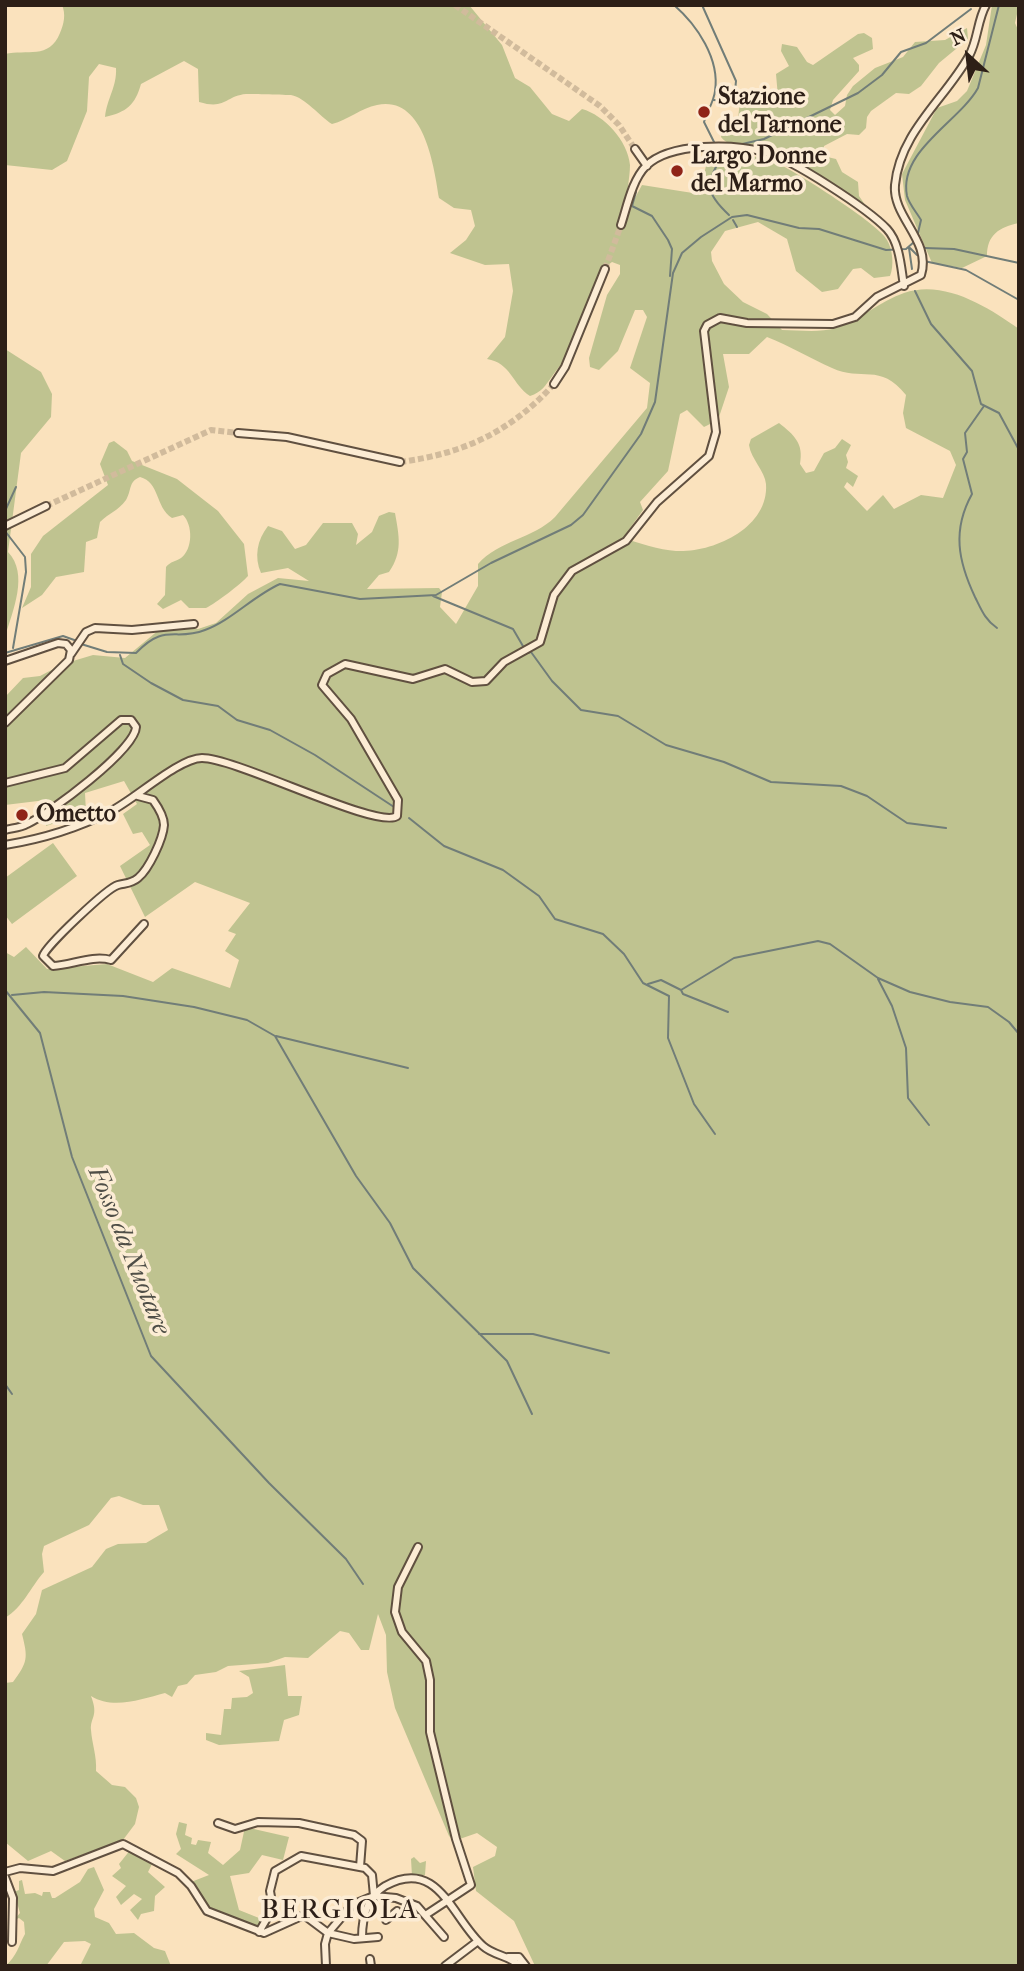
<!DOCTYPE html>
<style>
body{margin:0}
#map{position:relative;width:1024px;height:1971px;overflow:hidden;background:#fae2bd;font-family:"IM FELL French Canon",serif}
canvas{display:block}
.frame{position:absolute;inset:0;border:7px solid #2d1f17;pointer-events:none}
.north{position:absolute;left:933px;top:21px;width:70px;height:70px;-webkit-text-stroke:5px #fcecd4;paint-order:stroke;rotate:333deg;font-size:19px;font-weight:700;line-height:28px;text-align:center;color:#2d1f17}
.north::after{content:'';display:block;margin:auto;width:24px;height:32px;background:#2d1f17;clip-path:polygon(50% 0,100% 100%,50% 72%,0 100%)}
</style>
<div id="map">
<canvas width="1024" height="1971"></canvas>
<div class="frame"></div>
<div class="north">N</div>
</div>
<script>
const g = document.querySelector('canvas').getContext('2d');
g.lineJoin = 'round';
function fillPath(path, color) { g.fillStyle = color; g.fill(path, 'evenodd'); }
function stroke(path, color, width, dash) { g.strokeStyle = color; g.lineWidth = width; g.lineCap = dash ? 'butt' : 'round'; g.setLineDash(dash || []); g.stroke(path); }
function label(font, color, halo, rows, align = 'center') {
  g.font = font + ' "IM FELL French Canon",serif'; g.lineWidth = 7; g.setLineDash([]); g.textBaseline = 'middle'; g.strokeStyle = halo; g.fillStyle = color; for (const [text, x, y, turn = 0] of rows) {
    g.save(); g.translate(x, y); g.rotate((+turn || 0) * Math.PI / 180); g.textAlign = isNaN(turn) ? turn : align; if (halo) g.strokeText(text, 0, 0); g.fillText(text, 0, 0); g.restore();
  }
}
fillPath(new Path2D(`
 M62,5H469L502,45L515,78L530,87L552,114L569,121L582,109C604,115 628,141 630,165C630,180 625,194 629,209L642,185L699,194L709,154C730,154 758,154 777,163C796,172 879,224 887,240C893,250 894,266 890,276L874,278L861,268L853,269L838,289L822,292L796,271L787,239L758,222L725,231L711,252L712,261L724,284L743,302L767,314L782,330C800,330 818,333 836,328C860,320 880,301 904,293C944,279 988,307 1019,329V1966H535L514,1921L476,1891L473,1867L495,1856L497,1847L477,1833L454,1841L449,1836L395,1708L387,1672L386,1635L378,1614L369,1650H361L349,1633L340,1631L308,1658L285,1657L268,1663L228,1666L216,1672L195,1675L187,1684L178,1686L172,1697L165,1693C142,1699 113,1710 91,1696C99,1717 90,1717 91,1730C92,1744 97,1756 96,1771L112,1785L125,1787L136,1798L139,1807L135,1824L123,1840L65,1861L51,1851L28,1861L5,1842V1683L13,1682C28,1662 28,1658 22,1634L36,1614L42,1590L92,1567L106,1549L118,1544L146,1543L168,1530L159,1505H143L119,1496L111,1498L89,1525L44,1546L42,1554L44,1572C30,1588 23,1607 5,1618V952L14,957L26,947L47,969L107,964L153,982L172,968L230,988L239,960L225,951L236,934L228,931L250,903L195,882L145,917L120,866L150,845L142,832L133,834L123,814L137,804L124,781L85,793L86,813L46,826V800L5,805V697L23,678L40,676L63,664L93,655L125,658L160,629L182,627L198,629L216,623L248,594L278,578L309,581L288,568L261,573C254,557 257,540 268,526L282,531L295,549L306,545L323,523H352L358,534L356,545L372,532L379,516L389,512L395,513C399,536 403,552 389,572L379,575L367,589L439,588L442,592L440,607L456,624L478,586V564C499,540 533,539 555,517L647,408L650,383L630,368L647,317L643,310H635L618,351L599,370L590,367L589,358L607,295L620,274V265L612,262C589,277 585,316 576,339C570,353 562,363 553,375C545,386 542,392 530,396C512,384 511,363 487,359L505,337L513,291L509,264L485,265L450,253L466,240L475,226L471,210L454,208L439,198C434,166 424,95 377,105C361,108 348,120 332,124C319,116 306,98 291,95C287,95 251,94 246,94C225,96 226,110 199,102L198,69L184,61L141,84C135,105 127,112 105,117C107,98 117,87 116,68L99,64L89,77L87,111L67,161L52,170L5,165V54C27,49 49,60 60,33C64,24 66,14 62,5ZM767,337C790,346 810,358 832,368C861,382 880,362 906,395L903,413L906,428L950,451L956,465L943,498L921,495L894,509L883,495L867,511L844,487L847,482L853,487L858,476L846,468L848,462L846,455L851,445L842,439L835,448L824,453L814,471L806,473L800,464C804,443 794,435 779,423L751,439L749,445C751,459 765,471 766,484C769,528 713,553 676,551C659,550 639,543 623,538L643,510L640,502L668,471L680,414L687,410L704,427L718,420L729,387L723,354H749Z
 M992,5H1019L1015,23L1019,32V223C999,227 987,235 987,256L962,268L932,263L905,200L902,174L937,108L957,101L967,91L986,45Z
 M967,28L968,39L939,63L921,86L909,94L896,93L871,111L867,117L866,128L859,135L847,134L824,146L823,156L836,159L842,172L858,182L859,196L868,209C836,184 801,162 763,146C749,141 731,150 721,137L722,130L737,128L740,101L758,105L778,97L776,74L789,66L781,51L782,44L797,47L807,62L813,65L858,34L864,33L872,38L873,49L853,58L859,65V71L833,100L830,110L835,115L845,106L847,95L853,86L875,68L903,57L915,42L945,40Z
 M5,349L41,372L52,394L51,417L21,453L8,552C29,574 13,610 5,637Z
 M114,441L127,451L132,461L177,479L218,511L244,544L248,576C241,584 216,603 206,608H189L181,600L163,609L157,604L165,595L166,567C171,561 175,562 181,558C193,549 193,525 183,515L172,518C155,507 160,482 140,477C128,482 132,490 126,500C118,511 109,513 100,522L97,538L86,542L84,572L56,577L42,595L22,608L31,587V554L43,536L108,485L100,464L109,443Z
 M53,843L77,876L12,924L5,915V878Z
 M285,1665L288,1696H302L299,1715L284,1720L279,1741L219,1745L206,1740V1733L221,1735L224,1709H231L232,1698L247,1697L253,1693L249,1677L239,1671Z
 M179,1822L187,1824L185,1835L192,1838L191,1844L196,1845L198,1840L211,1842L208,1853L223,1865L240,1850L245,1827L289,1837L283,1860L262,1855L249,1873L230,1876L239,1910L264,1920L258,1930L208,1909L191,1882L209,1875L176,1854L181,1849L176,1834Z
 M131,1849L153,1862L148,1872L165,1887L155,1896L154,1911L141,1914L138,1920L130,1910L142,1899L134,1894L121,1905L116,1897L126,1886L112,1876L121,1868L119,1864Z
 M414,1857L420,1863L426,1861L425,1875L412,1876L411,1859Z
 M94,1867L104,1890L94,1909L95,1917L109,1923L116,1934L134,1933L154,1948L165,1951L171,1966H80L91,1944L85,1941L64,1942L46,1966H5C17,1957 19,1944 25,1934L24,1922L19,1918L14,1920L20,1913L14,1892L19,1890V1881L22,1880L25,1894L35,1893L42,1896L43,1892H50L52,1898H55L80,1882L88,1869Z`), '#bfc390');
stroke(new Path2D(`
 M674,5C697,25 720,59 715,91C714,101 707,112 704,122L715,144
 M702,5L736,81L735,91L723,101L714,100
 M738,145L764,139L858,93L882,75L901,52L926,43L971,9
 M724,151C709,182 700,188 729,215
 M636,192L632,206L652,216L668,240L672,249L670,276
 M733,220L737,227
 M917,237L921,220C917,213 909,204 907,196C898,151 959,122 978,88L999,5
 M909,248L912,269
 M910,248L917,255
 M925,248L954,249L1019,263
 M924,261L966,270L1019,300
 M915,291L931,324L972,371L981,404L999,413L1019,450
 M984,406L965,433L967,452L963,459L972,494C952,530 958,561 975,597C981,609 985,620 997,628
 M5,511L16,487
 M5,531L25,557L26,572L13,648
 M433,596L513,629L527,653L531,652L552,681L581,710L618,716L666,745L724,762L771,782L841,786L867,796L907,823L946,828
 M81,644L107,652L136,653C166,622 174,642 205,630C232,620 253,596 280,584L360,599L436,595L491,563L571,525L583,515L641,434L655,402L673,273L682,253L701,237L732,217L747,215L799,228L819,229L886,250L906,249L914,242
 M5,653L63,636L77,641
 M120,655L123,664L151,683L183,700L218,706L237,720L270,730L315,755L394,807
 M409,818L444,846L503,870L539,896L555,919L603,934L624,954L643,983L669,996L668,1038L694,1104L715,1134
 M878,979L892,1006L906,1048L908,1098L929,1125
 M648,984L661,980L681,990L683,994L728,1012
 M5,990L40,1033L72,1157L151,1356L269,1483L346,1559L363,1584
 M681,990L734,958L818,941L830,944L878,978L910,992L950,1002L988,1007L1009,1022L1019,1034
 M12,995L44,992L123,996L194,1007L247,1020L275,1036L356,1176L390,1223L413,1268L507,1361L532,1414
 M276,1036L408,1068
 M479,1334H533L609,1353
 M5,1384L12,1394`), '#717d78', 2);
stroke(new Path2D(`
 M455,5L600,106L619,125L635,149
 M605,269L621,225
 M400,462C463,454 512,431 554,384
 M46,506L211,430L238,433`), '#d1bb9c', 6, [6, 3]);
const minor = new Path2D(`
 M635,149L647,166
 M621,225C627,207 632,180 646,166C670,142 734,144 765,152C792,159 868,209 887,229C900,243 901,268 904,286
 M554,384L565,367L605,269
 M238,433L287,437L400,462
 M5,526L46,506
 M71,654L86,632L95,628L132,630L194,624
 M5,661L58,643L66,644L71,650L69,660L5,723
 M5,783L65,768L121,720H131L136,727C135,750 49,814 27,824C20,828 12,828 5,830
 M138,796L153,800C158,807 164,817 164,825C163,839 149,869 138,878C131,884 125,883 118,885C107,888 46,946 43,956L53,966C72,965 92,955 111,960L144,924
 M5,845C42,839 78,828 111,811C135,799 179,758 202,758C237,758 378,830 397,816L398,800L351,719L322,685L327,674L345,664L413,679L445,669L472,682L486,681L504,662L540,642L554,595L572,571L626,541L657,502L709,456L716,432L704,331L707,325L720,318L747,323L833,324L855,317L877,297L921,275C932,241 892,217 895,185C900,132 945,99 969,56C978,40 977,21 986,5
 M418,1547L398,1587L395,1612L402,1632L426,1661L430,1680V1732L456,1839L471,1885L427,1914
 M218,1823L235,1829L258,1822L299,1823L354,1835L362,1841L360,1867
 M5,1872L20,1868L53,1871L123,1844L178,1873L191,1886L207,1911L264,1933L304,1915L328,1933L354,1939L378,1937
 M5,1877L13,1898L12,1942
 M386,1920L397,1911
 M259,1932L273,1908L270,1891L275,1871L301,1856L365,1868L372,1875L374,1896
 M362,1938C362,1918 367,1897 385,1886C439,1856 452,1919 483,1946C494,1956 509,1955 520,1966
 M508,1957H519L526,1966
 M370,1959L371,1966
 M326,1966L325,1944L328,1933L352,1905L374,1896L396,1898L417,1906L444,1937
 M445,1966L478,1941`);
stroke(minor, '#605040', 10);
stroke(minor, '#fcecd4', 6);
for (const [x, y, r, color] of [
 [704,112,7,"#8f2418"],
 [677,171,7,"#8f2418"],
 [22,815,7,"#8f2418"]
]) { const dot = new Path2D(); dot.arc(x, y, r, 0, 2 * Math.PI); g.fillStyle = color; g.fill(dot); stroke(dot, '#fcecd4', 2.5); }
label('bold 24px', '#2d1f17', '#fcecd4', [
 ["Stazione",718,98],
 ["del Tarnone",718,126],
 ["Largo Donne",691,157],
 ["del Marmo",691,185],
 ["Ometto",36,815]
], 'left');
label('italic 26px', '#4f4e47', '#fcecd4', [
 ["Fosso da Nuotare",128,1251,68]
]);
g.letterSpacing = '2px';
label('28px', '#2d1f17', '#fcecd4', [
 ["BERGIOLA",340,1911]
]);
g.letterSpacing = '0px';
</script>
